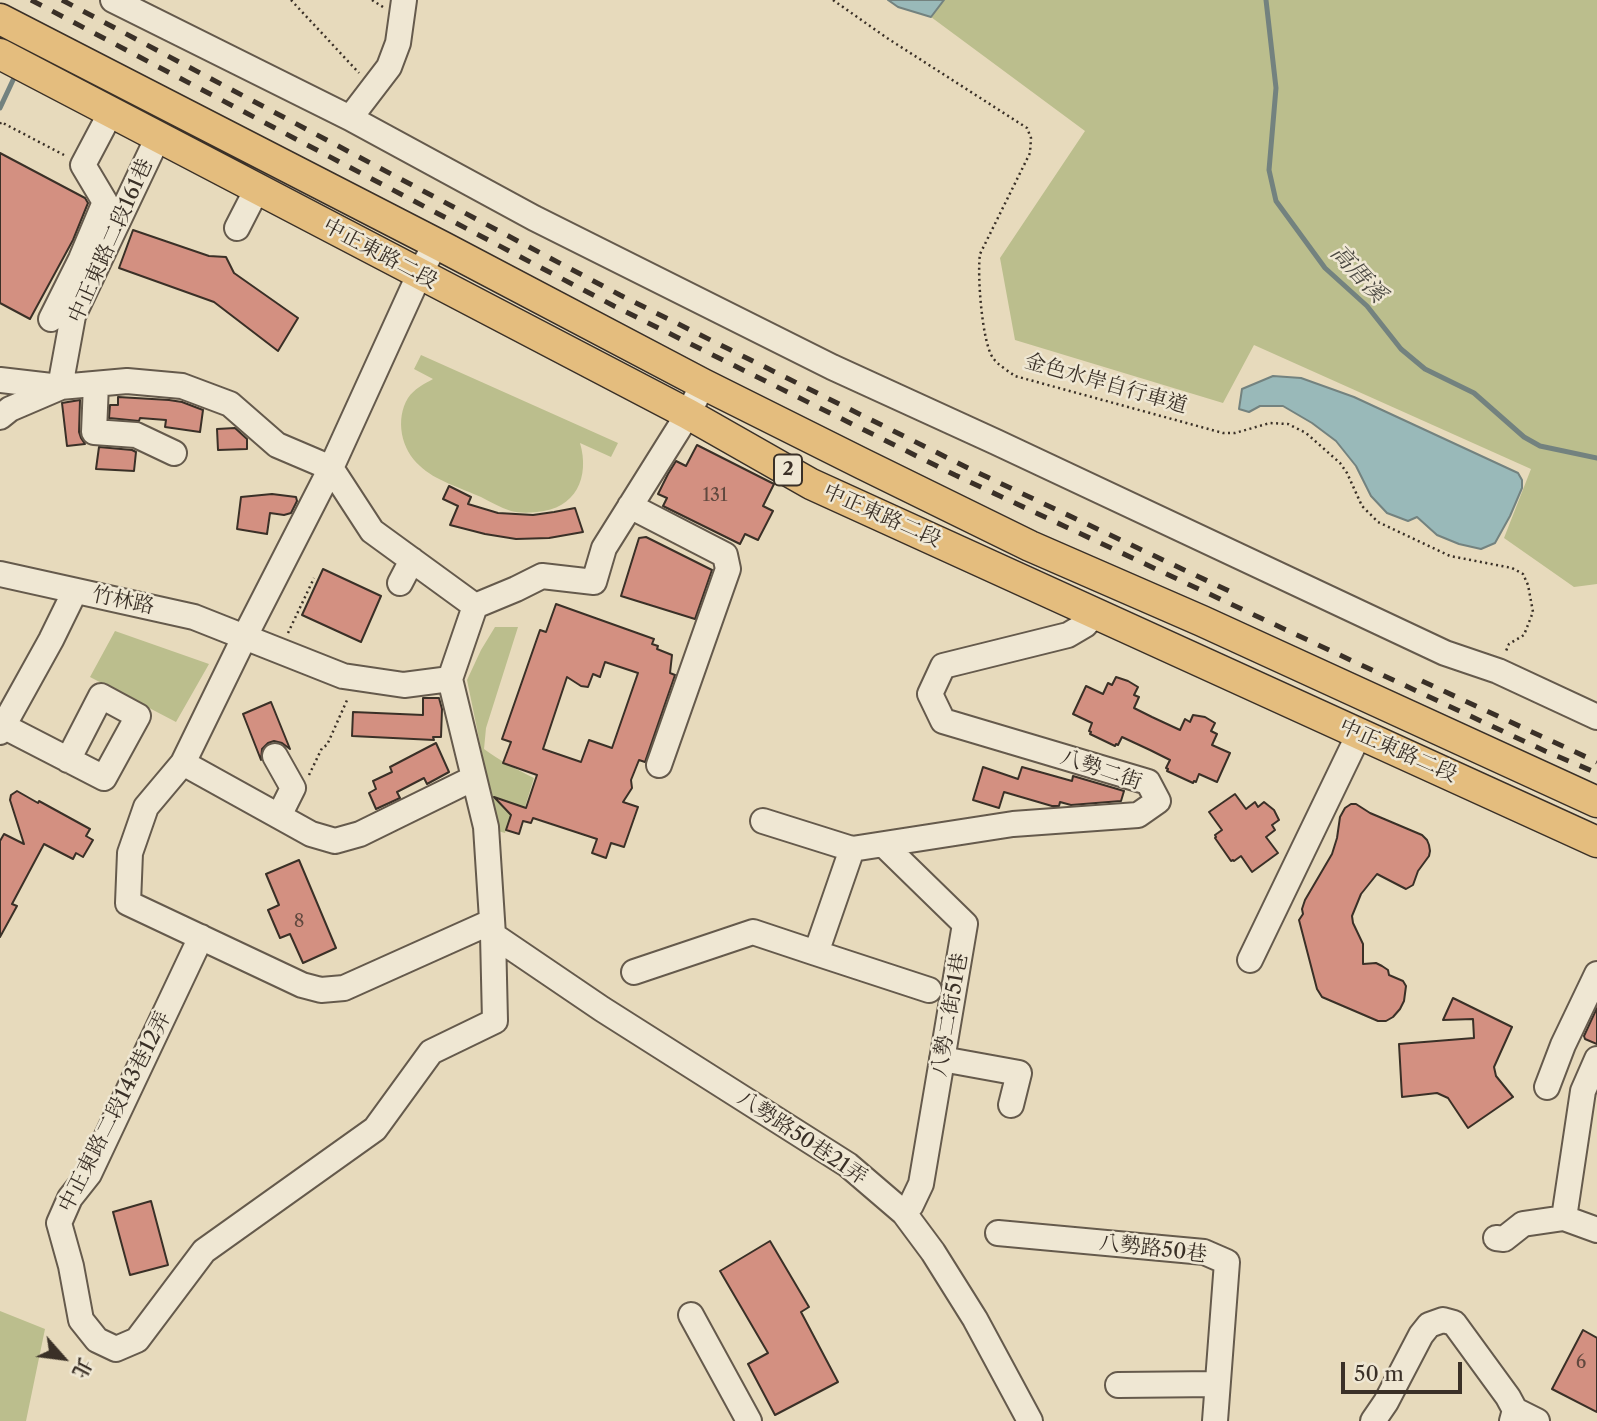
<!DOCTYPE html>
<meta charset="utf-8">
<style>
body{margin:0}
#map{position:relative;width:1597px;height:1421px;overflow:hidden;background:#e7dabc;font-family:"Libre Caslon Text","Noto Serif TC",serif}
canvas{display:block}
.north{position:absolute;left:28px;top:1323px;width:70px;height:70px;-webkit-text-stroke:5px #efe7d3;paint-order:stroke;rotate:118deg;font-size:19px;font-weight:700;line-height:28px;text-align:center;color:#3a3027}
.north::after{content:'';display:block;margin:auto;width:24px;height:32px;background:#3a3027;clip-path:polygon(50% 0,100% 100%,50% 72%,0 100%)}
.scale{position:absolute;left:1341px;top:1362px;width:121px;height:32px;box-sizing:border-box;border:4px solid #3a3027;border-top:0;padding-left:9px;font-size:21px;line-height:24px;white-space:nowrap;color:#3a3027;-webkit-text-stroke:5px #efe7d3;paint-order:stroke}
</style>
<div id="map">
<canvas width="1597" height="1421"></canvas>
<div class="north">北</div>
<div class="scale">50 m</div>
</div>
<script>
const g = document.querySelector('canvas').getContext('2d');
g.lineJoin = 'round';
function fillPath(path, color) { g.fillStyle = color; g.fill(path, 'evenodd'); }
function stroke(path, color, width, dash) { g.strokeStyle = color; g.lineWidth = width; g.lineCap = dash ? 'butt' : 'round'; g.setLineDash(dash || []); g.stroke(path); }
function label(font, color, halo, rows, align = 'center') {
  g.font = font + ' "Libre Caslon Text","Noto Serif TC",serif'; g.lineWidth = 5; g.setLineDash([]); g.textBaseline = 'middle'; g.strokeStyle = halo; g.fillStyle = color; for (const [text, x, y, turn = 0] of rows) {
    g.save(); g.translate(x, y); g.rotate((+turn || 0) * Math.PI / 180); g.textAlign = isNaN(turn) ? turn : align; if (halo) g.strokeText(text, 0, 0); g.fillText(text, 0, 0); g.restore();
  }
}
fillPath(new Path2D(`
 M944,0H1597V584L1574,587L1504,538L1531,469L1254,345L1223,403L1015,340L1000,258L1085,131L931,17Z
 M421,355L618,443L611,457L580,443C590,477 576,509 537,512C529,513 518,513 511,511C501,508 491,502 481,497C463,489 434,480 420,466C401,450 395,419 408,398C414,389 424,384 433,379L414,369Z
 M495,627H518L486,728L484,749C500,761 516,769 534,778L525,807L513,804L511,815L505,833L498,831L467,680L481,650Z
 M115,631L209,664L176,722L90,677Z
 M0,1311L45,1329L26,1421H0Z`), '#bbbe8d');
const water = new Path2D(`
 M888,0H944L931,17L898,7Z
 M1273,376L1301,378L1354,397L1518,473L1522,480V488L1510,516L1495,543L1481,549L1459,544L1437,535L1417,517L1408,521L1387,513L1371,496L1356,466L1336,441L1312,423L1283,406H1260L1249,412L1239,409L1242,389Z`);
fillPath(water, '#99b9b9');
stroke(water, '#73827f', 2);
stroke(new Path2D(`
 M1266,0L1276,88L1269,170L1276,201L1325,268L1367,306L1401,349L1425,369L1474,393L1524,437L1540,446L1597,458
 M0,108L14,78`), '#73827f', 5);
const building = new Path2D(`
 M0,153L85,198L88,203L73,240L30,319L0,303Z
 M133,230L209,256L226,257L234,273L298,318L278,351L214,302L119,268Z
 M118,397L169,400L182,402L203,410L200,432L165,427L166,420L140,418L139,421L109,418L110,405H118Z
 M80,400L79,432L81,438L85,444L67,446L62,403Z
 M235,428L247,439V449L218,450L217,429Z
 M697,445L774,484L763,506L773,511L758,540L745,534L740,544L663,506L667,498L658,494L668,474L676,461L686,466Z
 M99,447L132,450L136,452L134,471L96,469Z
 M449,486L471,497L468,504L498,513L533,515L554,512L575,508L583,532L549,538L516,539L485,534L450,525L458,506L443,499Z
 M272,494L296,497L297,501L291,513L284,515L270,513L267,534L237,529L241,497Z
 M646,537L712,570L695,619L621,596L639,538Z
 M323,569L381,596L361,642L302,615Z
 M556,604L654,639L652,644L658,646L657,649L672,655L670,673L675,675L645,762L639,760L631,780L632,788L623,802L638,807L624,847L611,843L606,858L592,853L597,839L533,818L531,823L523,821L519,834L506,830L511,815L494,797L526,808L537,775L503,763L511,742L502,739L540,630L546,632ZM605,662L638,673L612,748L589,740L581,762L543,749L567,677L581,686L588,687L593,674L600,677Z
 M1116,677L1128,681L1138,687L1134,695L1139,697L1134,708L1152,717L1180,730L1185,719L1190,722L1193,715L1205,717L1215,723L1211,731L1217,734L1212,745L1230,753L1217,782L1199,774L1196,782L1194,781L1193,783L1167,771L1168,769L1166,768L1170,760L1150,750L1122,737L1118,745L1116,744L1115,746L1090,734L1091,732L1089,731L1092,723L1073,714L1086,686L1103,694L1108,683L1112,685Z
 M423,698H439L442,709L441,737H433L434,740L352,736L353,712L423,715Z
 M271,702L290,749L282,743L274,741L268,743L262,749L261,760L243,714Z
 M436,743L449,772L427,784L424,778L397,792L400,798L376,809L369,793L376,789L373,781L392,772L390,767Z
 M983,767L1018,779L1022,767L1072,781L1073,776L1124,791L1121,801L1071,805L1060,802L1059,806H1052L1004,792L999,808L973,800Z
 M17,791L38,803L39,801L90,829L86,836L93,840L83,857L76,853L73,859L44,844L12,904L17,906L0,937V841L4,834L24,844L10,800L11,795Z
 M1235,794L1246,809L1255,802L1258,807L1264,802L1274,810L1279,820L1272,825L1275,830L1266,837L1278,853L1252,872L1241,856L1234,861L1233,860L1231,861L1215,838L1216,837L1215,835L1222,830L1209,812Z
 M1351,804H1356L1370,813L1422,835L1427,840L1429,845L1430,851L1429,856L1418,871L1413,885L1406,889L1377,874L1361,894L1352,916L1353,923L1363,944V964L1376,963L1382,966L1388,970L1389,975L1403,981L1406,986L1404,1001L1400,1009L1393,1017L1386,1021H1378L1322,997L1317,989L1299,920L1303,914L1302,909L1305,900L1332,854L1337,838L1340,817L1345,808Z
 M299,860L336,948L303,963L290,934L280,938L268,910L279,905L266,874Z
 M1453,998L1512,1027L1494,1067L1496,1076L1513,1097L1468,1128L1448,1098L1437,1093L1402,1097L1399,1044L1474,1038L1473,1019L1443,1020Z
 M1597,1008V1044L1585,1039L1584,1036Z
 M151,1201L168,1265L130,1275L113,1212Z
 M770,1241L809,1307L801,1312L838,1382L775,1415L748,1364L768,1353L720,1271Z
 M1583,1330L1597,1338V1412L1552,1389Z`);
fillPath(building, '#d39081');
stroke(building, '#3a3027', 2);
const minor = new Path2D(`
 M113,0L350,118L534,218L832,367L996,442L1445,653L1498,671L1597,717
 M350,118L389,67L398,43L404,0
 M237,228L257,189
 M436,243L419,275L331,468L372,531L475,606
 M51,319L81,259L105,202L83,165L111,112
 M0,380L60,387L127,381L182,386L230,404L277,445L331,468L244,638L183,763
 M96,384L94,432L136,435L174,453
 M60,387L73,316L158,137
 M0,417L10,409L59,388
 M630,506L725,555L728,569L659,765
 M0,574L194,617L343,676L404,685L450,679
 M400,583L412,560
 M3,726L104,778L138,716L101,696L68,760
 M0,732L51,640L75,591
 M275,756L293,788L284,806
 M474,778L360,834L335,841L311,834L183,763L146,807L130,853L128,903L302,985L321,990L344,988L491,922
 M763,821L852,849L1013,824L1138,815L1158,801L1148,782L943,721L930,694L943,666L1068,635L1085,625L1096,613
 M884,845L965,924L921,1184L911,1205L904,1213
 M493,935L602,1009L848,1165L904,1213L933,1252L975,1319L1030,1421
 M201,937L89,1174L70,1198L59,1223L71,1266L81,1320L97,1340L116,1349L137,1340L204,1251L375,1129L431,1052L495,1021L493,935L486,827L450,679L475,606L516,589L542,576L594,582L604,548L688,414L703,384
 M816,953L929,990
 M1250,960L1359,734
 M634,972L753,932L816,953L852,849
 M942,1059L1019,1073L1011,1105
 M1597,1059L1583,1091L1564,1218L1597,1230
 M1547,1087L1563,1045L1597,974
 M998,1233L1204,1252L1227,1262L1215,1421
 M1496,1238L1504,1239L1523,1224L1564,1218
 M691,1315L749,1421
 M1118,1385L1217,1384
 M1515,1410L1537,1421
 M1373,1421L1386,1402L1421,1335L1429,1325L1443,1320L1454,1323L1508,1397L1515,1410L1512,1421`);
const major = new Path2D(`
 M0,19L443,247L703,384L863,464L1030,546L1202,621L1597,802
 M0,54L688,414L811,484L1597,842`);
stroke(minor, '#655a4c', 28);
stroke(major, '#3a3027', 33);
stroke(new Path2D(`
 M291,0L359,73
 M372,0L383,7
 M833,0L887,38L1027,128L1031,138L1030,153L980,254C977,274 982,343 993,358C998,365 1008,371 1015,376L1223,433H1235L1270,423L1288,424L1306,433L1340,463L1347,473L1362,506L1378,522L1450,556L1512,568L1523,574L1528,585L1533,612L1524,635L1509,644L1506,651
 M0,124L1,122L64,155
 M288,633L314,578
 M309,775L322,748L327,745L348,698`), '#3a3027', 2.5, [2, 3.5]);
stroke(minor, '#efe7d3', 24);
stroke(major, '#e4bd7e', 30);
stroke(new Path2D(`
 M31,0L614,306L955,475L1545,751L1597,773
 M62,0L620,295L968,468L1229,591
 M1422,681L1597,762`), '#3a3027', 5, [12, 12]);
label('18px', '#60483e', null, [
 ["131",715,496],
 ["8",299,922],
 ["6",1581,1363]
]);
for (const [x, y, w] of [
 [788,470,28]
]) { const box = new Path2D(); box.roundRect(x - w / 2, y - 15.5, w, 31, 5); g.fillStyle = '#efe7d3'; g.fill(box); stroke(box, '#3a3027', 2); }
label('bold 19px', '#3a3027', null, [
 ["2",788,470]
]);
label('21px', '#3a3027', '#efe7d3', [
 ["中正東路二段161巷",111,241,-66],
 ["中正東路二段",380,254,28],
 ["金色水岸自行車道",1106,384,16],
 ["中正東路二段",882,516,24],
 ["竹林路",123,601,12],
 ["中正東路二段",1398,751,24],
 ["八勢二街",1101,770,19],
 ["八勢二街51巷",950,1015,-80],
 ["中正東路二段143巷12弄",115,1112,-63],
 ["八勢路50巷21弄",802,1138,34],
 ["八勢路50巷",1153,1249,7]
]);
label('italic 23px', '#4d4b44', '#efe7d3', [
 ["高厝溪",1358,274,47]
]);
</script>
